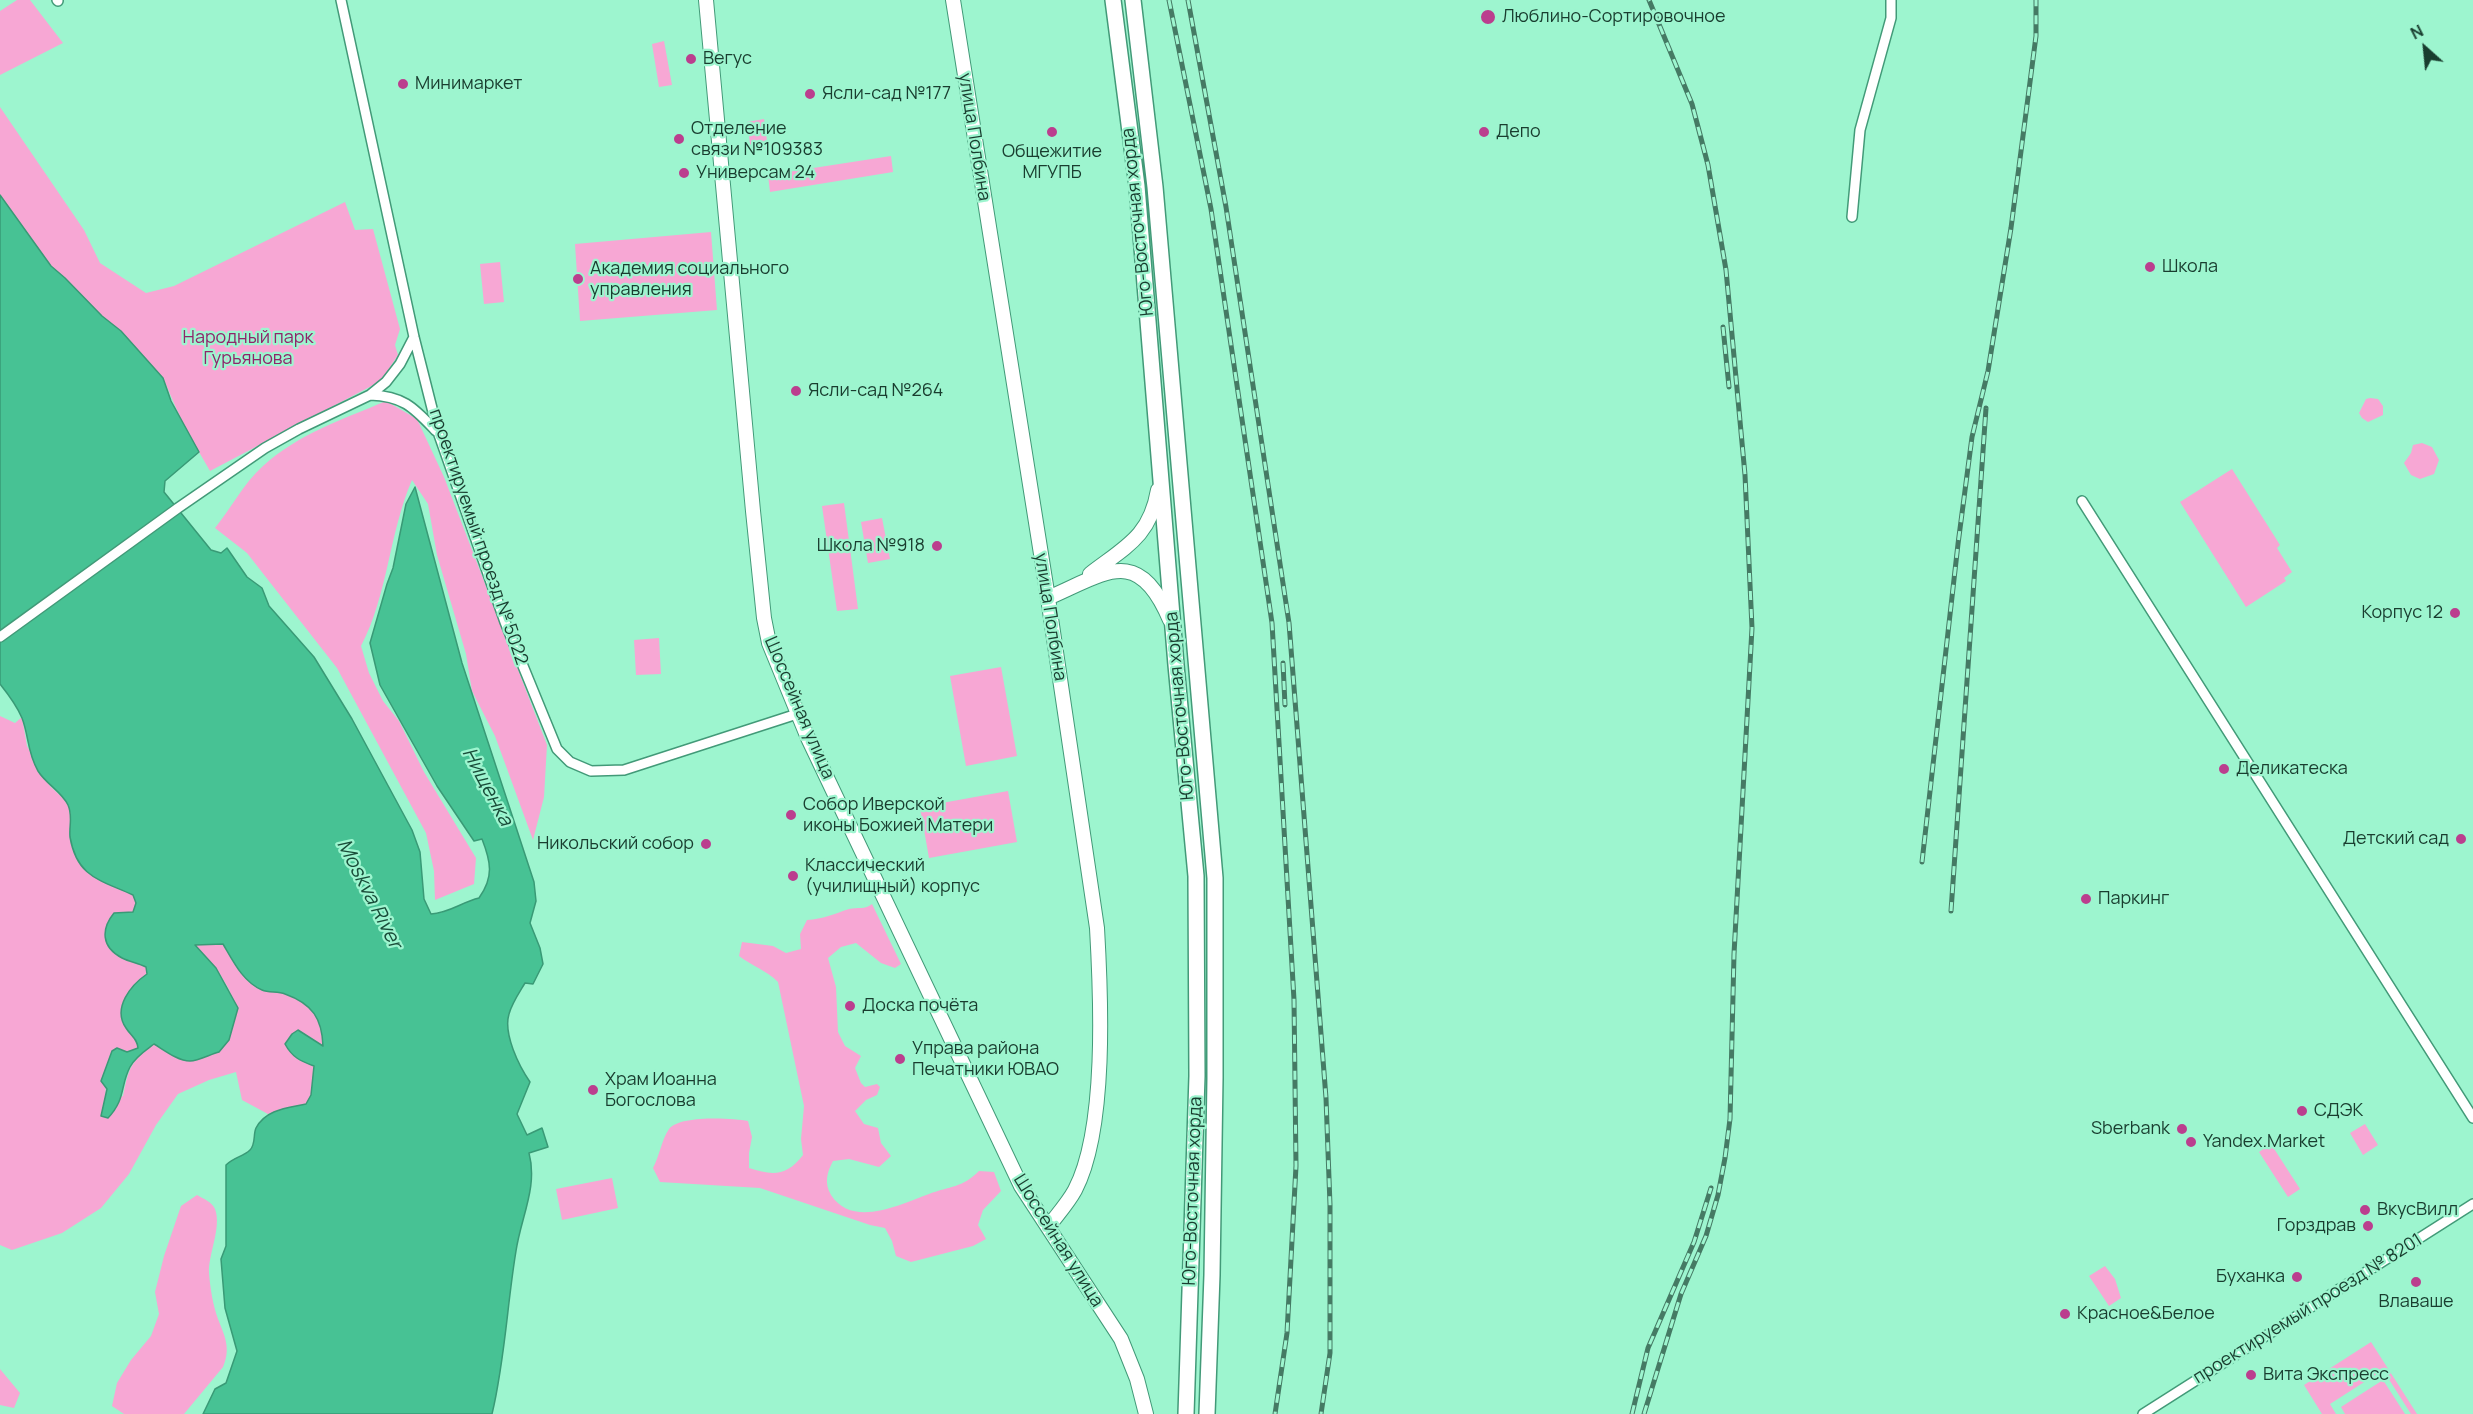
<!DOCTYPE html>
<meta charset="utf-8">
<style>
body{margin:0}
#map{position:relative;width:2473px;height:1414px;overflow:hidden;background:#9df5cf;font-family:Manrope,sans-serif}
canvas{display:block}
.north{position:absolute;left:2395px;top:18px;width:60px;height:60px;-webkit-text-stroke:4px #9df5cf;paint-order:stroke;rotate:333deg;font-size:16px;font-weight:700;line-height:24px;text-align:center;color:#193d2f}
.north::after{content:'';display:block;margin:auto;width:21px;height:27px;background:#193d2f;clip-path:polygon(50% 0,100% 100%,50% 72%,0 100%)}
</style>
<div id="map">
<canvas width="2473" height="1414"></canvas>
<div class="north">N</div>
</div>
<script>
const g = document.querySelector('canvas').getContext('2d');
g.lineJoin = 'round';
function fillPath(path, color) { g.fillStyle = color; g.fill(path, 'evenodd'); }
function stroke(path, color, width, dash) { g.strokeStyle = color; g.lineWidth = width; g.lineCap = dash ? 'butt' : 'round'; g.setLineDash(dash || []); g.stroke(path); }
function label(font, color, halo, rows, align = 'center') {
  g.font = font + ' Manrope,sans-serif'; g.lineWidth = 4.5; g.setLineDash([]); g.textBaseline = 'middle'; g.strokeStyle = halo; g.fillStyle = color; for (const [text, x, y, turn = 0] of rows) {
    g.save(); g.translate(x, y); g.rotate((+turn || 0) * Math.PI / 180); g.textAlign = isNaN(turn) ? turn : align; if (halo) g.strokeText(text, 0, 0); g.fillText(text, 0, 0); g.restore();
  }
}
fillPath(new Path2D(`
 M17,0H30L63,43L0,75V11Z
 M664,41L672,85L659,87L652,44Z
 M0,107L84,230L100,263L146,293L174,286L345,202L355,230L373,229L400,329L395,345L398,355L381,381L210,471L184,426L163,378L121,331L102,316L65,278L51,266L0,195Z
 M764,119L768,148L751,151L747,122Z
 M891,156L893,172L770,192L768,175Z
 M711,232L717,310L580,321L575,244Z
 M500,262L504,302L484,304L480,264Z
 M2370,398L2378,399L2383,406V415L2368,422L2362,418L2359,413L2366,399Z
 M386,401L417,419L444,477L547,745L544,797L533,840L495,736L472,691L466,654L437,555L428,504L412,480C389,533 388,595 361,646L369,673L383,701L399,721L424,772L476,858L474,884L435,900L434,871L426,833L337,668L247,553L215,528C232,507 243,484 263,466C298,434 344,419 386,401Z
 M2422,443L2432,447L2439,460L2434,474L2420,479L2411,475L2404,463L2411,453L2413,445Z
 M2232,469L2280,545L2277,548L2292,572L2284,578L2286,581L2246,607L2180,502Z
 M844,503L858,609L837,611L822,506Z
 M882,518L890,559L868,563L861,522Z
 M659,638L661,674L636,675L634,640Z
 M1001,667L1017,756L966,766L950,676Z
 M0,716L15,723L22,717L27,746L50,786L66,801L71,813L70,831L122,890L133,894L136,903L122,958L146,967L147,974L130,990L125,1027L137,1040L138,1048L127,1052L112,1051L105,1070L106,1101L123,1096C129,1068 130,1062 154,1044C164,1050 178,1061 191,1061C198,1061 211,1054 219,1052L230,991L216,968L194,945L223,944C233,961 243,982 262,990C268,992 275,991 281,993C297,996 319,1011 322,1028C324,1034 323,1041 324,1047L311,1040L286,1043C292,1057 300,1061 314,1066L311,1095L306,1104L282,1109L268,1114L242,1100L236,1072L209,1080L178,1094L156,1125L129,1174L101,1208L62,1233L12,1250L0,1245Z
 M1008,791L1017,842L929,858L920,807Z
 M872,904L901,964L895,968L881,963L856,943L841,947L828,958L836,987L838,1032L845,1046L861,1056L855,1068L861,1083L865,1087L877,1084L880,1087L877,1095L866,1100L855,1111L864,1124L878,1128L881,1143L891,1156L879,1167L849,1159L833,1161C827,1172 824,1183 831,1195C853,1229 901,1204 929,1194C950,1186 962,1188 979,1171L994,1172L1001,1191L983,1210L978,1225L986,1239L973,1246L911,1262L896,1256L892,1241L885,1228L870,1225L760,1188L660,1182L653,1168C660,1155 661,1141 669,1129C680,1115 732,1118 748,1121L752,1137L749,1153V1168C773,1176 787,1176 803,1155L801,1139L804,1106L778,982C766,970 752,966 739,956L742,942L773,946L786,953L801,949L800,934L807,920C823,919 834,914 849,909C858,907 865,910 872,904Z
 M2365,1124L2378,1145L2363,1155L2350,1133Z
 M2271,1144L2300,1189L2288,1197L2259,1152Z
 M612,1178L618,1208L562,1220L556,1189Z
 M197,1195C204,1199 212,1202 215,1209C222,1227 208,1255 209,1273C210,1287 213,1306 218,1319C225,1337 231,1348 223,1367L184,1414H124L112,1406L117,1383L131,1360L151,1336L159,1314L155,1292L164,1256L181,1206Z
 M2105,1266L2115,1279L2121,1298L2109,1306L2089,1276Z
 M2371,1342L2417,1414H2411L2383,1370L2330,1404L2336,1414H2322L2304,1385Z
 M0,1369L20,1393L14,1408L0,1405Z
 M2383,1380L2405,1414H2345L2341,1407Z`), '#f7a7d4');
const water = new Path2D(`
 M0,195L51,266L65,278L102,316L121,331L163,378L171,401L199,452L165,481L164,492L211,550L221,553L227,548L247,577L262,588L269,606L314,657L352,719L412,830L420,852L424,899L431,914C449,913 462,902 479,898C494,877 491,862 482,839L474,841L437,786L380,685L370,643L387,584L393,568L406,504L415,487L462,663L534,882L536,901L530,923L540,948L543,964L533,984L525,983C519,993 512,1003 509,1014C503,1034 519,1066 530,1082L517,1114L527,1135L542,1128L548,1147L529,1153C538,1187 521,1217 516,1251C507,1305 505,1360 492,1414H203L215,1389L226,1383L237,1351L225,1308L221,1259L226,1246V1165C234,1157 243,1157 250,1150C256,1144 253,1134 256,1128C266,1109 288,1108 306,1104L311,1095L314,1066C300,1061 292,1057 285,1044L292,1034L298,1030L323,1046C322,1019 313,1004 285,994C278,991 269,993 262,990C243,982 233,961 223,944L195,945L216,968L238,1008L229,1040L219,1052C211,1054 198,1061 190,1061C178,1061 164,1050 154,1044C146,1050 135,1057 130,1067C120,1086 126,1099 108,1118L101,1116L107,1089L101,1081L112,1051L117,1048L127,1052L138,1048C137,1038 131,1036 126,1028C112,1008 131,985 147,974L146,967C138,963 130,962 122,958C101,947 101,929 114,913L133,912L136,903L133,895C101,880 77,878 70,837C69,825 73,816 68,805C62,792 46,784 38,771C27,752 29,736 22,718C17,706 8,694 0,684Z`);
fillPath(water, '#47c294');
stroke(water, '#399a76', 1.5);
const minor = new Path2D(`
 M57,0L58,1
 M341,0L414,337L438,432L505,622L557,749L570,762L591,771L624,770L797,714
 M1852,217L1860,130L1891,18V0
 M370,395C404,396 414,408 436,431
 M2082,501L2473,1118
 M0,637L178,508L265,448L299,429L370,395L386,382L400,364L414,337
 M2143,1414L2473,1204`);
const secondary = new Path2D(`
 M706,0L753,511L764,618L769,643L808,738L1021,1186L1121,1339L1137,1379L1146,1414
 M953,0L1048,598L1097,928C1101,997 1107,1129 1075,1190C1068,1203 1057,1215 1048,1227
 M1090,574C1125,547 1150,537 1158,490
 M1048,598C1106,573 1138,544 1170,620`);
const primary = new Path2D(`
 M1113,0L1137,186L1176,665L1196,876L1197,1076L1186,1414
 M1133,0L1155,187L1215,878V1078L1212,1275L1207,1414`);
stroke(minor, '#429a78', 12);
stroke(secondary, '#429a78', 16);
stroke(primary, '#429a78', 18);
stroke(minor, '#fff', 9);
stroke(secondary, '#fff', 14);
stroke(primary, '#fff', 15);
const rail = new Path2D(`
 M1169,0L1211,209L1272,623L1294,1000L1296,1166L1287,1333L1275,1414
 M1188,0L1226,207L1289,623L1326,1098L1330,1205V1353L1321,1414
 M1723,327L1729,387
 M1283,663L1285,705
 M1922,862L1958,544L1972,437L1988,371L2011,228L2036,36V0
 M1951,911L1986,408
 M1632,1414L1648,1348L1694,1242L1711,1188
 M1644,1414L1681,1294L1706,1236L1718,1195L1725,1158L1730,1119L1734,954L1752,628L1745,475L1726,270L1708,165L1692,104L1649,0`);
stroke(rail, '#457a64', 5);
stroke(rail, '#9df5cf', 3, [9]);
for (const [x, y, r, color] of [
 [1488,17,8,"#bb3e8e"],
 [691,59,6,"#bb3e8e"],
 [403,84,6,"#bb3e8e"],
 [810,94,6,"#bb3e8e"],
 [1052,132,6,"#bb3e8e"],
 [1484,132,6,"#bb3e8e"],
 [679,139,6,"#bb3e8e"],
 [684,173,6,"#bb3e8e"],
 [2150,267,6,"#bb3e8e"],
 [578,279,6,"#bb3e8e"],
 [796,391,6,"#bb3e8e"],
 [937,546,6,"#bb3e8e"],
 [2455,613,6,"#bb3e8e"],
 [2224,769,6,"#bb3e8e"],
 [791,815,6,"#bb3e8e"],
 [2461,839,6,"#bb3e8e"],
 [706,844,6,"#bb3e8e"],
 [793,876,6,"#bb3e8e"],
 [2086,899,6,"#bb3e8e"],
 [850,1006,6,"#bb3e8e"],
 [900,1059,6,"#bb3e8e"],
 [593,1090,6,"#bb3e8e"],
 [2302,1111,6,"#bb3e8e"],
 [2182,1129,6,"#bb3e8e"],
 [2191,1142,6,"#bb3e8e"],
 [2365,1210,6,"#bb3e8e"],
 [2368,1226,6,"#bb3e8e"],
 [2297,1277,6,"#bb3e8e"],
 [2416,1282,6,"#bb3e8e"],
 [2065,1314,6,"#bb3e8e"],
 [2251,1375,6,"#bb3e8e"]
]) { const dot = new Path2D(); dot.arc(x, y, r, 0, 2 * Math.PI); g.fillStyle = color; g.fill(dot); stroke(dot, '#9df5cf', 2); }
label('18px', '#193d2f', '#9df5cf', [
 ["Люблино-Сортировочное",1502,17],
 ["Вегус",703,59],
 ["Минимаркет",415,84],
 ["Ясли-сад №177",822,94],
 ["Отделение",691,129],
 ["связи №109383",691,150],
 ["Депо",1496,132],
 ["Общежитие",1052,152,"center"],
 ["МГУПБ",1052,173,"center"],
 ["Универсам 24",696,173],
 ["Школа",2162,267],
 ["Академия социального",590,269],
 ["управления",590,290],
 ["Ясли-сад №264",808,391],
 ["Школа №918",925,546,"right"],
 ["Корпус 12",2443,613,"right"],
 ["Деликатеска",2236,769],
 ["Собор Иверской",803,805],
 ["иконы Божией Матери",803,826],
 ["Детский сад",2449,839,"right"],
 ["Никольский собор",694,844,"right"],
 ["Классический",805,866],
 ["(училищный) корпус",805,887],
 ["Паркинг",2098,899],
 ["Доска почёта",862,1006],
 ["Управа района",912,1049],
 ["Печатники ЮВАО",912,1070],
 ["Храм Иоанна",605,1080],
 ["Богослова",605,1101],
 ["СДЭК",2314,1111],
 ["Sberbank",2170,1129,"right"],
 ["Yandex.Market",2203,1142],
 ["ВкусВилл",2377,1210],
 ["Горздрав",2356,1226,"right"],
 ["Буханка",2285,1277,"right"],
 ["Влаваше",2416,1302,"center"],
 ["Красное&Белое",2077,1314],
 ["Вита Экспресс",2263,1375]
], 'left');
label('18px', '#193d2f', '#9df5cf', [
 ["улица Полбина",974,137,81],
 ["Юго-Восточная хорда",1138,222,-96],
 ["проектируемый проезд № 5022",478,537,71],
 ["улица Полбина",1050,617,81],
 ["Юго-Восточная хорда",1180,706,-95],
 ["Шоссейная улица",799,708,67],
 ["Юго-Восточная хорда",1193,1191,-88],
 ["Шоссейная улица",1058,1241,58],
 ["проектируемый проезд № 8201",2308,1309,-32]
]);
label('18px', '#8f256a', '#9df5cf', [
 ["Народный парк",248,338],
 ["Гурьянова",248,359]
]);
label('italic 20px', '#194c39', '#9df5cf', [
 ["Нищенка",487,787,62],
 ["Moskva River",369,894,63]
]);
</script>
